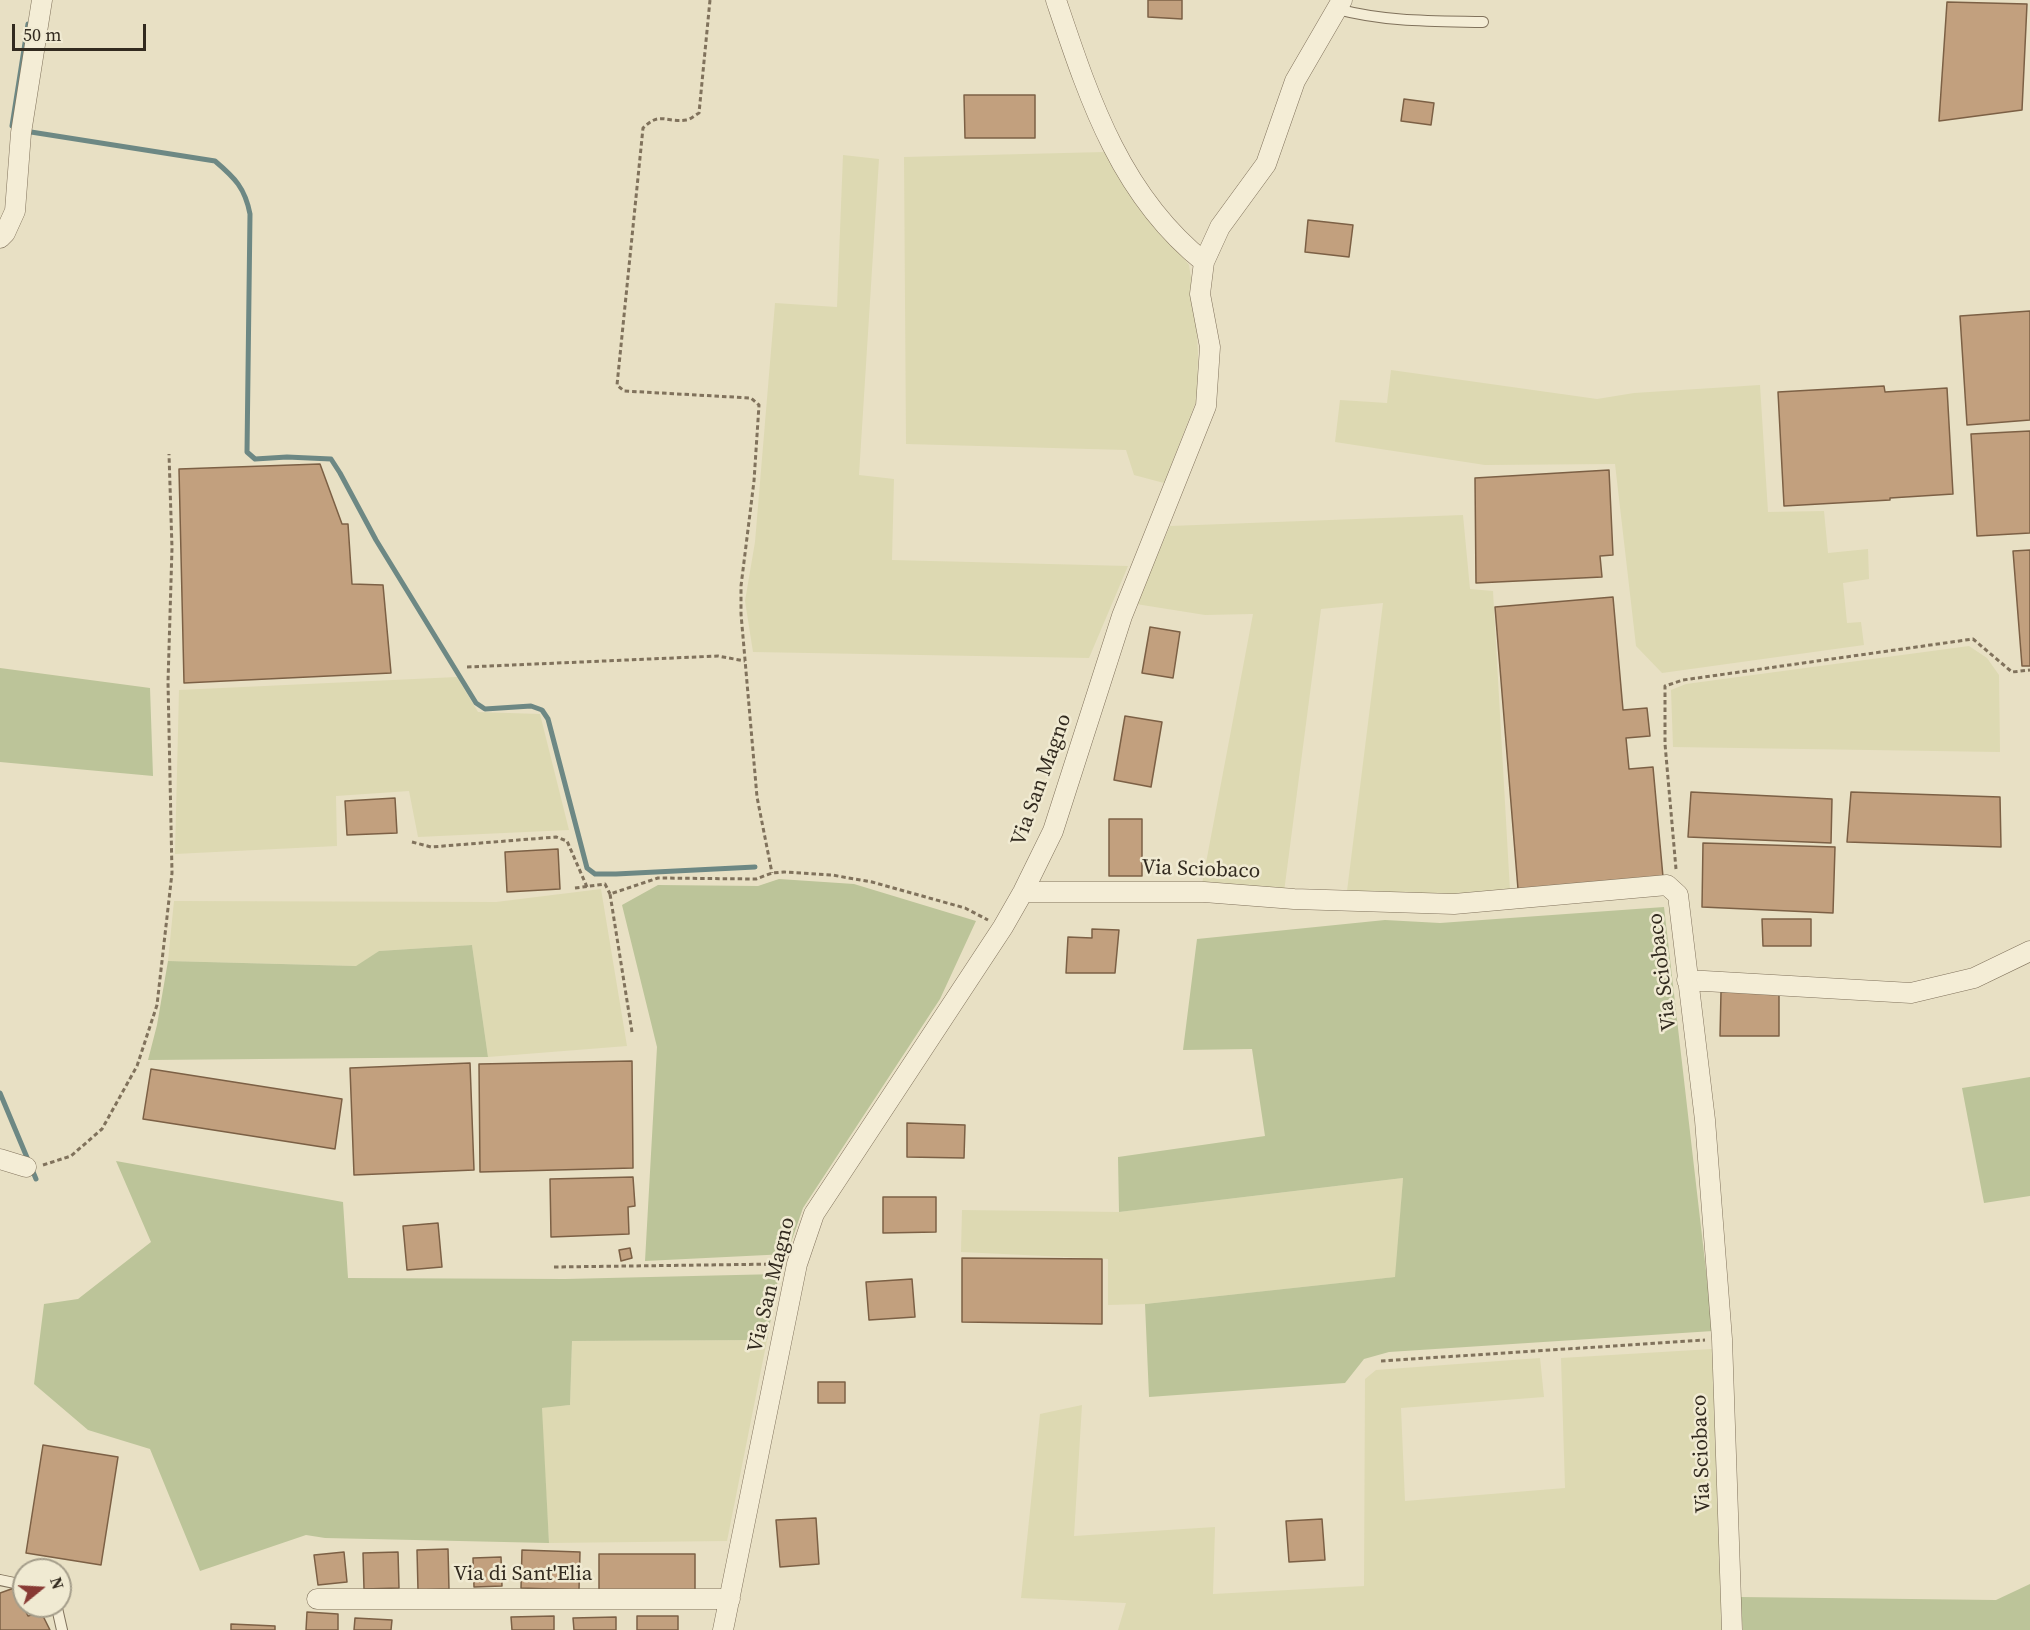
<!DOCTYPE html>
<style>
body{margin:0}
#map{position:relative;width:2030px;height:1630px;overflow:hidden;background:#e8e0c4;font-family:"Source Serif 4",serif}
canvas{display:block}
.north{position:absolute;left:12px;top:1558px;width:60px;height:60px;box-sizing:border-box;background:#f0ead2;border:2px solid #a49d8a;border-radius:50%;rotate:72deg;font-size:16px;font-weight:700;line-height:24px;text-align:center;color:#322a1f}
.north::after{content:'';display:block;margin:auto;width:21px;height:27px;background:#883a34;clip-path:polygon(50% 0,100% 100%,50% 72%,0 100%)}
.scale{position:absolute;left:12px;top:24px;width:134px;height:27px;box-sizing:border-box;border:3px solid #322a1f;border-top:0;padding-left:8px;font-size:18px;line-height:21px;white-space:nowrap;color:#322a1f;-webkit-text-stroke:4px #f0ead2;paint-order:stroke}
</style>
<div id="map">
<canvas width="2030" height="1630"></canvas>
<div class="north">N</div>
<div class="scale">50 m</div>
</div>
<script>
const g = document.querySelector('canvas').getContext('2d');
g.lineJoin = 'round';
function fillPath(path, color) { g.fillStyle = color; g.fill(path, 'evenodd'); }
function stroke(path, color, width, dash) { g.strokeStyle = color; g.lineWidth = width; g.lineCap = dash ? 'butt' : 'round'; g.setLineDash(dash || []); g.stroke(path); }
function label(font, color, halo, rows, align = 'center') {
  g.font = font + ' "Source Serif 4",serif'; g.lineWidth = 5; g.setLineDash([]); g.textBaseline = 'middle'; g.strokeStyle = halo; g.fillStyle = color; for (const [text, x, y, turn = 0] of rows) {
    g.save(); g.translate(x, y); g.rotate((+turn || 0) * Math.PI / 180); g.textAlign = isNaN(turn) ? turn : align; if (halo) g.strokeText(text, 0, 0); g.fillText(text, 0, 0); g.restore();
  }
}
fillPath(new Path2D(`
 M1104,152L1189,265L1195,303L1198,353L1197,399L1164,483L1134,475L1126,450L906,444L904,157Z
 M843,155L879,159L859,475L894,479L892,560L1128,566L1089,658L753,652L745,601L755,542L775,303L837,307Z
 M1391,370L1597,399L1634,393L1760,385L1768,512L1824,511L1828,553L1868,549L1869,579L1843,583L1847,623L1861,622L1864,645L1662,673L1636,646L1615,464L1485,465L1335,442L1340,400L1387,403Z
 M1463,515L1470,589L1493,591L1510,891L1451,896L1347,891L1383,603L1321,609L1284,892L1202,884L1253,614L1205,615L1136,604L1170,526Z
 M1969,646L1987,658L1999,675L2000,752L1673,747L1671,690L1686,684Z
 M457,677L478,712L540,714L569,830L418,837L409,791L336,796L337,846L175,854L179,690Z
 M601,889L627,1046L488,1057L472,945L379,951L357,966L168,961L174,901L496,902Z
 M1403,1178L1396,1277L1145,1304L1108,1305V1259L961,1252L962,1210L1119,1212Z
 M767,1340L727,1541L549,1543L541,1408L570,1405L572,1341Z
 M1712,1349L1717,1358L1726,1630H1118L1126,1603L1021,1598L1040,1414L1082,1405L1074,1536L1215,1527L1213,1594L1364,1586L1365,1379L1376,1370L1540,1358L1544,1397L1401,1408L1405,1501L1565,1488L1561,1358Z`), '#ddd9b2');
fillPath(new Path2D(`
 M0,668L150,688L153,776L0,762Z
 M779,879L854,884L976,921L940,999L803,1208L787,1254L645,1261L657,1047L622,905L658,885L758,886Z
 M1664,907L1713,1331L1389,1352L1364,1359L1345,1383L1149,1397L1145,1304L1395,1277L1403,1178L1119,1212L1118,1157L1265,1136L1252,1049L1183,1050L1197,939L1385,920L1440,923Z
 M472,945L488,1057L148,1060L157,1025L168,961L356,966L379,951Z
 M2030,1077V1196L1984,1203L1962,1088Z
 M116,1161L343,1202L348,1278L565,1279L779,1274L767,1340L572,1341L570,1405L542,1408L549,1543L325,1538L306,1535L200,1571L150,1449L88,1430L34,1384L44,1304L78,1299L151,1242Z
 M2030,1584V1630H1743L1740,1597L1996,1600Z`), '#bcc499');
stroke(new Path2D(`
 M12,126L28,24
 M31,132L215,161C235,178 245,188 250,214L247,452L255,459L287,457L331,459L340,473L376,540L476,703L485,709L531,706L542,710L548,719L587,868L595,874H616L755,867
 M0,1093L36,1179`), '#6d8884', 5);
const building = new Path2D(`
 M1148,0H1182V19L1148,17Z
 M1947,2L2027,4L2022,110L1939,121Z
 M964,95H1035V138H965Z
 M1404,99L1434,103L1431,125L1401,121Z
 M1308,220L1353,225L1349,257L1305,252Z
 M2030,311V420L1967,425L1960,316Z
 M1884,386L1885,392L1947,388L1953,494L1890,498V500L1784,506L1778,392Z
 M2030,431V533L1977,536L1971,434Z
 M320,464L342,524H348L352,584L383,585L391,673L184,683L179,469Z
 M1609,470L1613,555L1600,556L1602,577L1476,583L1475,478Z
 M2030,550V666H2022L2013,551Z
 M1613,597L1623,710L1647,708L1650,736L1626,738L1629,769L1653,767L1663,877L1518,889L1495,607Z
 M1150,627L1180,632L1173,678L1142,673Z
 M1125,716L1162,722L1151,787L1114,780Z
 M1691,792L1832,799L1831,843L1688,837Z
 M1851,792L2000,797L2001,847L1847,842Z
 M395,798L397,833L347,835L345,801Z
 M1109,819H1142V876H1109Z
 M1703,843L1835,847L1833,913L1702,907Z
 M558,849L560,889L507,892L505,852Z
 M1762,919H1811V946H1763Z
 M1092,929L1119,930L1115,973H1066L1068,937L1092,938Z
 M1721,992H1779V1036H1720Z
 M632,1061L633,1168L480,1172L479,1064Z
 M470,1063L474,1170L354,1175L350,1068Z
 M151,1069L342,1099L335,1149L143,1119Z
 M907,1123L965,1125L964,1158L907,1157Z
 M633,1177L635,1206L628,1207L629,1234L551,1237L550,1179Z
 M883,1197H936V1232L883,1233Z
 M438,1223L442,1267L407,1270L403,1226Z
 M630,1248L632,1258L621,1261L619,1250Z
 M962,1258L1102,1259V1324L962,1322Z
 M912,1279L915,1317L869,1320L866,1282Z
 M818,1382H845V1403H818Z
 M43,1445L118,1457L101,1565L26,1553Z
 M816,1518L819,1564L780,1567L776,1520Z
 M1322,1519L1325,1560L1289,1562L1286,1521Z
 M448,1549L449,1589L418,1590L417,1550Z
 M522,1550L580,1552L579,1590L521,1588Z
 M344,1552L347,1582L318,1585L314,1555Z
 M398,1552L399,1588L364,1589L363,1553Z
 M599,1554H695V1593H599Z
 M501,1557L502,1586L474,1587L473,1558Z
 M14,1588L28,1616L41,1612L50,1630H0V1593Z
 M307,1612L338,1614V1630H306Z
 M554,1616V1630H512L511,1617Z
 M637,1616H678V1630H637Z
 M616,1617V1630H574L573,1618Z
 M355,1618L392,1620L391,1630H354Z
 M231,1624L275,1626V1630H231Z`);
fillPath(building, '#c2a07e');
stroke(building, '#7c6045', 1.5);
const service = new Path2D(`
 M1337,9C1386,22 1433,21 1483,22
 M0,1580L24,1585
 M54,1606L57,1608L62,1630`);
const minor = new Path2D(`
 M1056,0C1089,98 1120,195 1204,262
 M0,238L5,233L15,211L21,133L42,0
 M1023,892H1204L1294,899L1454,904L1667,885L1678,895L1705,1120L1722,1339L1732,1630
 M1687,980L1911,993L1974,978L2030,951
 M0,1159L26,1167
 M317,1599H730
 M723,1630L797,1264L814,1214L1003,927L1023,892L1053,831L1122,616L1206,406L1210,347L1200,294L1204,262L1220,227L1266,164L1295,81L1342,0`);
stroke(service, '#80725c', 12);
stroke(minor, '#80725c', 21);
stroke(new Path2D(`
 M710,0L699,113C695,115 690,120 686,120C666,123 660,111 643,128L617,385L624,391L751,398L759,405L754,481L741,586V614L757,797L772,873
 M467,667L718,656L745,661
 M412,842L431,847L556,837L567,841L587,887
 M1676,869L1665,744V686L1683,680L1973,639L2012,672L2030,670
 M575,888L605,884L610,894
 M632,1032L610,894L658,878L756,879L772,873L784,872L832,875L872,882L965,908L988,920
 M43,1165L71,1156L102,1129L137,1066L157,1005L172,873L168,682L172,548L169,454
 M554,1267L778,1264
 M1381,1361L1705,1340`), '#80725c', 3, [4.5, 3]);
stroke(service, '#f4edd6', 10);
stroke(minor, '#f4edd6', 20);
label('21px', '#322a1f', '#f0ead2', [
 ["Via San Magno",1042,780,-70],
 ["Via Sciobaco",1201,870,2],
 ["Via Sciobaco",1663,972,-97],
 ["Via San Magno",772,1285,-76],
 ["Via Sciobaco",1702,1454,-92],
 ["Via di Sant'Elia",523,1575]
]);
</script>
